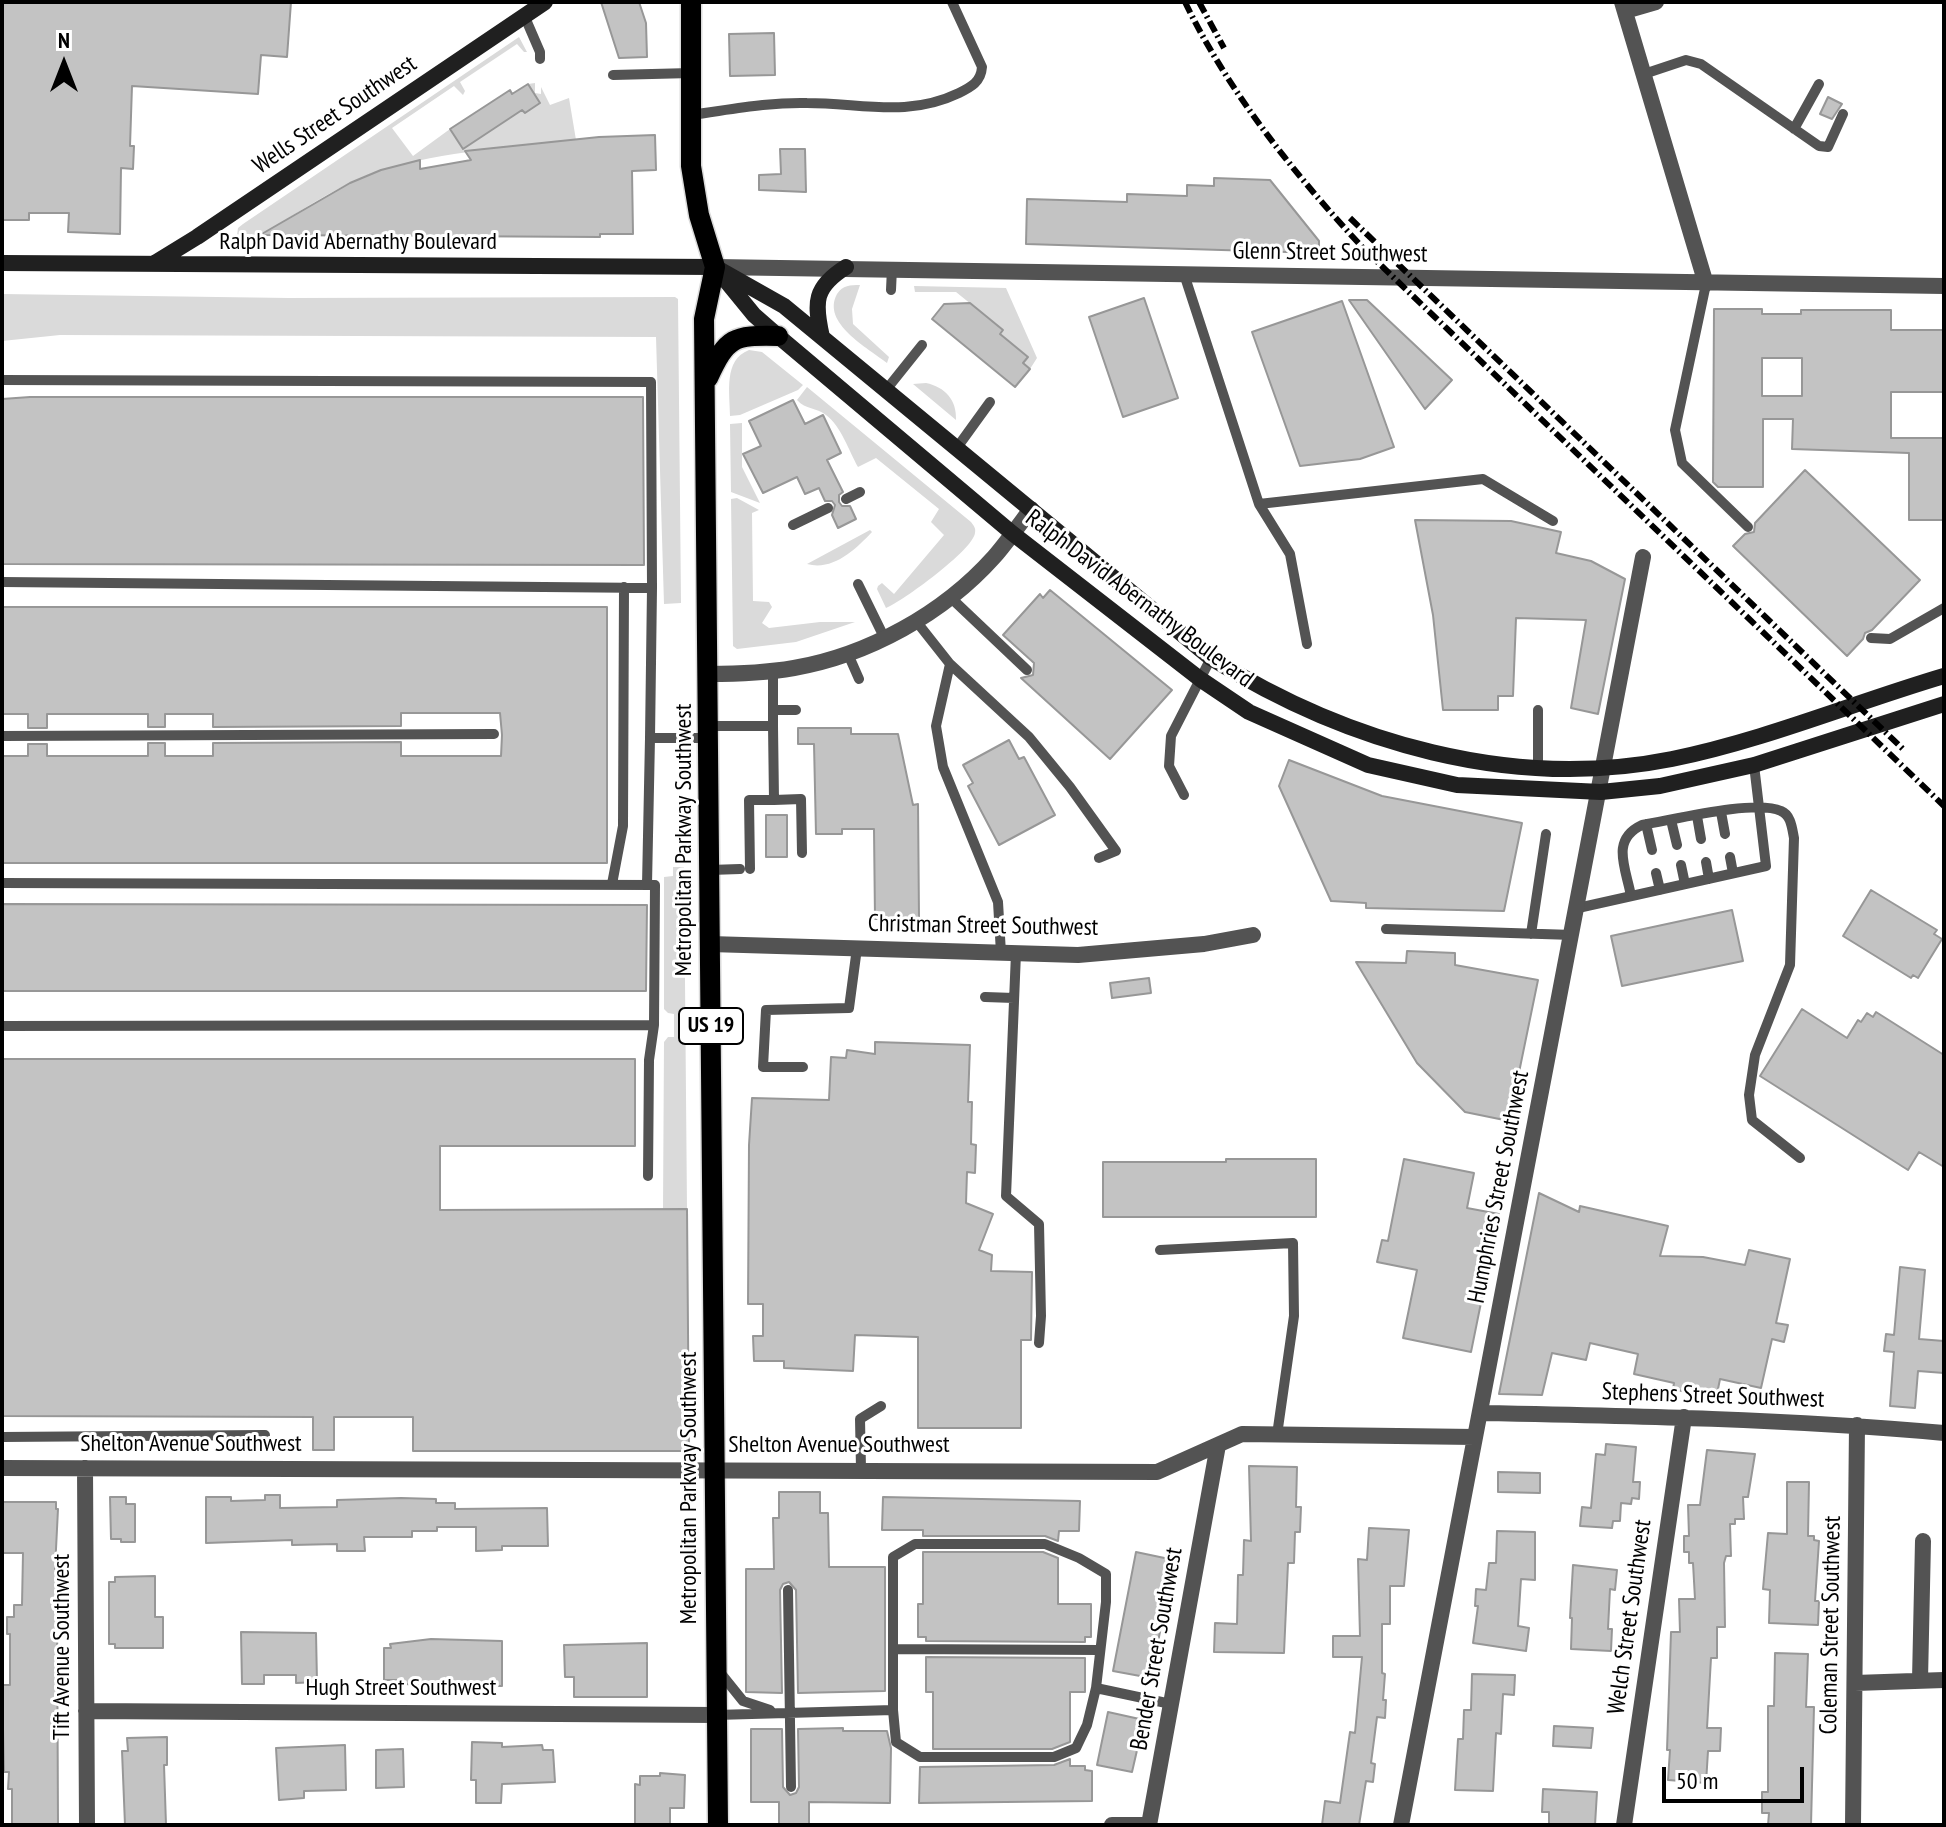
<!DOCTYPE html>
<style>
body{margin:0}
#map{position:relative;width:1946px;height:1827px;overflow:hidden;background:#fff;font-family:"PT Sans Narrow",sans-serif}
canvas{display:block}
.frame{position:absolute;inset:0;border:4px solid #000;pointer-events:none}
.north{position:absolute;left:24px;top:24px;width:80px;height:80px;-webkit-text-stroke:6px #fff;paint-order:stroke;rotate:0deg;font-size:22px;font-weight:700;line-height:32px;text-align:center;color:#000}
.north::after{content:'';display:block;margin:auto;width:28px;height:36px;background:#000;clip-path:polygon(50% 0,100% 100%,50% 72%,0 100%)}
.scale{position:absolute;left:1662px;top:1767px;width:142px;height:36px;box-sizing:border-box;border:4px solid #000;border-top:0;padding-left:10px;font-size:24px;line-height:28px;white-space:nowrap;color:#000;-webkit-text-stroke:6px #fff;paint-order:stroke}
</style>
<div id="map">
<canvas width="1946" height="1827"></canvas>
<div class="frame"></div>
<div class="north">N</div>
<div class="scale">50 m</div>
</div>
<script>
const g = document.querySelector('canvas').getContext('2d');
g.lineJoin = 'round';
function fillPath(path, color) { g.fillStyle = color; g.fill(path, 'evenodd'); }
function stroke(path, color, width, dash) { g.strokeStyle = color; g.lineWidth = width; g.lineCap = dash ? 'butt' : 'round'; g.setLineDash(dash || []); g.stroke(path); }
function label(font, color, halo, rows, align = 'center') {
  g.font = font + ' "PT Sans Narrow",sans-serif'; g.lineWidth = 6; g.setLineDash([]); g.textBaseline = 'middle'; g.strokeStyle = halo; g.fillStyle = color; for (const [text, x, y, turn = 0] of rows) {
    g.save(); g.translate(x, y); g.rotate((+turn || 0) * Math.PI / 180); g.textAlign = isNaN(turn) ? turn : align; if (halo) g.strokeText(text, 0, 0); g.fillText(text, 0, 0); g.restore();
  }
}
fillPath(new Path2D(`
 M519,37L527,52H524L517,44L460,82L465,91L463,95L454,86L392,128L413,156L450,129L522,110L525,113L540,103L528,84L535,83V93L541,94V87L550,105L569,98L576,140C512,147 445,151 382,170C344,182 308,206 274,227L273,235H237L238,228L243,224Z
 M860,285L852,309L853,324L889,357L887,363C868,348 821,323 837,294C843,285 850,285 860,285Z
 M914,286L1006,288L1037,358L1030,369L1023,363L1028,356L1000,334L1003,330L956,292H915Z
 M2,294L289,298L675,297L678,299L681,603L664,604L656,337L60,335L2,341Z
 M749,350L762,352L803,385L798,390L740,415L730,416C730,393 723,360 749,350Z
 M926,383C945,387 957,400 956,420L913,384Z
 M807,387L971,522C974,526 976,528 975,533C973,550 903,601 886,608L877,589L878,586L882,583L894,594L944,535L931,522L939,509L876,458L858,467C849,451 841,426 826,415C816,407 806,410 797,400Z
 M742,423V467L760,503L731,492L730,424Z
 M737,498L759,510L752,513L753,601L769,602L772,607L762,623L769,628L820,622H855L796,642L737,649L733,646L731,499Z
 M870,530L872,532C855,550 833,571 807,564Z
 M673,867H684L687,1209H663L664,1042L668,1037H674V1014L668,1013L664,1009V877L673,876Z`), '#dadada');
const building = new Path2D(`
 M2,2H291L287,57L261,55L258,94L132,86L130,146H134L133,169L121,168L120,234L68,232L69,213H29V220H2Z
 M601,2H639L646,23L647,57L619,58Z
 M774,33L775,75L730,76L729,34Z
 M528,84L540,103L525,113L522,110L463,149L450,129L510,90L512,94Z
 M1828,97L1842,104L1832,119L1820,114Z
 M655,135L656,170L632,171L633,234H600V237L260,235L350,183L381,170L420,160V169L471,160L465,151L599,137Z
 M780,149H805L806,192L759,190V175L781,174Z
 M1214,178L1270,180L1319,241V253L1026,244L1027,199L1127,202V194L1187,196V185L1214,186Z
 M1144,298L1178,398L1123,417L1089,317Z
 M1349,300H1367L1452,380L1425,409Z
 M1342,301L1394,447L1360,459L1300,466L1252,332Z
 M970,303L1003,330L1000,334L1028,357L1023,363L1030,369L1015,387L932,319L944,304Z
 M1714,309H1762V314H1801V310H1891V330H1944V392H1891V438H1944V520H1909V453L1792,449L1793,419H1763V487H1718L1713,482ZM1762,358H1802V396H1762Z
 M30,397H643L644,565L2,564V399Z
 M793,400L805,424L823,415L841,453L827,460L843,492L839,495V502L842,506H850L856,519L838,528L832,515L835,505L832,501H825L819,488L805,494L797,477L763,493L743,454L761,446L749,421Z
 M1805,470L1920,580L1872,630L1865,633L1863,639L1847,656L1733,546L1745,534L1754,532L1755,523Z
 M1415,520L1511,521L1561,532L1556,553L1591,561L1625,579L1598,714L1571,708L1586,620L1516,618L1513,696H1498V710H1443L1433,615Z
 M1050,590L1172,690L1110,759L1021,678L1033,675L1034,663L1003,635L1040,594L1043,598Z
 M2,607H607V863H2V756H28V744H47V756H148V743H165V756H213V743L401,742V756H501L502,735L500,713H401V726L213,727V714H165V727H148V714H47V728H28V714H2Z
 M798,728H851V734H898L913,805L918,804L919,918L875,919L874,829H842V834H816L814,744H798Z
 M1009,740L1019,759L1024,757L1055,815L999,845L968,786L973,783L963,765Z
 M1289,760L1382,796L1522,823L1504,911L1366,908V903L1331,901L1279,786Z
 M766,815H787V857H766Z
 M1871,890L1937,930L1934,934L1942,939L1918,978L1913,975L1911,978L1843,936Z
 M2,904L647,905L646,991H2Z
 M1732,910L1743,961L1622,986L1611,936Z
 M1407,951L1455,953V965L1538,980L1509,1121L1465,1112L1417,1063L1356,962L1406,963Z
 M1149,978L1151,993L1112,998L1110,983Z
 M1802,1009L1847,1038L1858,1020L1861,1022L1867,1013L1873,1017L1876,1012L1944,1055V1167L1919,1152L1908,1170L1760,1076Z
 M875,1042L970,1045L968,1102H972L971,1144L976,1145L975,1173L967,1172L966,1203L993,1214L979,1250L992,1255L991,1271L1032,1272L1031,1340H1021V1428H918V1337L855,1335L853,1371L784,1368V1361H754L753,1336H763V1304H748L749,1145L752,1098L829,1100L831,1057L846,1058L847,1050L875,1054Z
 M2,1059H635V1146H440V1210L687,1209L689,1451H413V1417H334V1450H313V1417L2,1416Z
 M1226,1159H1316V1217H1103V1162H1226Z
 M1404,1159L1474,1173L1467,1208L1499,1214L1471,1352L1403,1338L1417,1270L1377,1262L1382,1240L1388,1241Z
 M1539,1193L1579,1212L1580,1206L1668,1226L1660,1256L1703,1257L1745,1265L1749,1250L1790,1259L1776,1323L1788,1325L1784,1342L1772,1339L1761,1388L1720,1379L1717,1394L1700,1390L1699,1395L1673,1389L1674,1383L1634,1374L1638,1354L1590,1343L1586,1360L1552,1353L1542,1395L1499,1394Z
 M1900,1267L1925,1270L1919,1339L1944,1341V1373L1918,1371L1915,1408L1890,1406L1894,1352L1884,1351L1886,1334L1894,1335Z
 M1606,1444L1636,1447L1633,1482H1640L1639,1499L1632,1498L1631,1504L1621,1503L1620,1521H1613L1612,1528L1580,1526L1582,1507L1591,1508L1596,1454L1605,1455Z
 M1707,1450L1755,1454L1748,1497H1743L1744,1519H1735V1524H1730L1731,1556H1726L1724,1563L1725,1627H1717V1658H1711L1707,1728H1721L1720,1751H1708L1706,1783L1668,1780L1670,1750H1667L1671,1632H1680L1679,1599H1695L1693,1563H1689V1552H1684V1536H1689L1688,1505H1700Z
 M1249,1466L1297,1467L1296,1507H1301L1300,1532H1295L1294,1563H1288L1284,1653L1214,1652L1215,1623L1237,1624L1238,1575H1243L1244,1540L1251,1541Z
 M1498,1472L1540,1473V1493L1498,1492Z
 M1787,1482H1809L1808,1536H1814V1540L1819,1541L1815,1601H1819L1818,1625L1769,1623L1770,1590L1763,1589L1768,1533L1787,1534Z
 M779,1492H820V1513H828L829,1567H885V1691L798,1693L796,1590L789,1582L783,1584L780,1590L782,1693L746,1692V1569H774L773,1518H779Z
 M265,1495H280V1508L337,1507V1500L401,1498L436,1499V1503H455V1509L547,1508L548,1546H502V1550L476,1551V1527H437V1531H412V1537H364L365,1551H337V1544L292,1545V1540L206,1543V1497H231V1501L265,1500Z
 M110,1497H126V1504H135V1542H121V1539H111Z
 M883,1497L1080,1501L1079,1531H1059L1058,1541L1045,1536H923V1530H882Z
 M2,1502H56V1509H58L55,1569H62V1597H57L58,1825H12V1789H8L9,1772H4L2,1685H10V1634H7V1617H14V1605H22L23,1553H2Z
 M1369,1528L1409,1530L1404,1586H1390V1624H1382V1673L1385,1674L1383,1700H1386L1385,1718L1377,1717L1371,1763L1375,1764L1373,1782L1366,1781L1359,1825H1322L1325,1801L1340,1803L1350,1732L1355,1733L1362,1657H1333V1636H1360L1358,1559L1367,1560Z
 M1497,1531L1535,1532V1580L1521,1579L1518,1626L1529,1628L1526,1651L1473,1643L1478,1606H1475L1476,1589L1486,1590L1489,1563H1496Z
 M923,1552H1043L1058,1558V1604H1091V1637H1085V1642L926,1641V1637H918V1604H923Z
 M1136,1552L1174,1560L1151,1678L1113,1671Z
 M1573,1565L1617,1570L1615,1590L1610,1589L1608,1629H1612L1611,1651L1571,1649L1572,1618H1570Z
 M155,1576V1617H163V1648H115V1644H109V1582H115V1577Z
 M241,1632L316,1633L317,1682L296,1683V1675H264V1684H242Z
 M431,1639L502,1641V1686L398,1684V1680H384V1648H391L390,1644Z
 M647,1643V1697H574V1677H565L564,1645Z
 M1775,1653L1808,1654L1806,1707H1814L1811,1825H1768L1769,1813H1762V1792H1768V1706H1774Z
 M926,1657L1085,1658V1692H1070V1742L1052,1749H933V1692H926Z
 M1472,1674L1515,1675L1514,1695L1503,1694L1501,1734L1496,1733L1493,1791L1455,1790L1458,1739H1463L1464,1710H1471Z
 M1108,1712L1144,1720L1132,1772L1097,1765Z
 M1554,1726L1593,1728L1591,1748L1553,1746Z
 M843,1728V1731H887L891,1748L890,1803L809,1802V1825H779V1802H751V1729H782L783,1787L790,1795L796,1793L799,1787L798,1729Z
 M167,1737V1765H164L166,1825H125L122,1751H128L127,1738Z
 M472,1742L502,1743V1747L542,1745L543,1750H553L555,1782L502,1784L501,1803H476V1780H471Z
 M345,1745L346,1790L304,1791V1798L279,1800L276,1748Z
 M403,1749L404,1787L376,1788V1750Z
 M1070,1759V1766H1085V1770L1092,1771V1801L919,1803L920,1767L1054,1765Z
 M660,1773L685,1775L684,1808H670V1825H635V1784L640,1785V1776H660Z
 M1543,1789L1597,1792L1595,1825H1549V1812H1542Z`);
fillPath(building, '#c3c3c3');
stroke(building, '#979797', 2);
const primary = new Path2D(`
 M691,2V166L699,215L715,267L704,319L718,1825
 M708,378C727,337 733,335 778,336`);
stroke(primary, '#dbdbdb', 23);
stroke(new Path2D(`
 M524,15L540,52V59
 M1644,74L1686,60L1701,64L1819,146L1828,147L1843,114
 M613,75L691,73
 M691,115C729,110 768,102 807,103C861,103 907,118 959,93C971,87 981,82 982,67L952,2
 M1794,129L1819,84
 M1184,274L1259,504L1483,479L1553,521
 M1706,284L1675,430L1682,463L1748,527
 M891,290L892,268
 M2,380L651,382L652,588L650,738
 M886,390L922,345
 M956,449L990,402
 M846,499L860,492
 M1259,504L1290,554L1307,644
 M793,525L828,508
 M2,582L652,588
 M858,584L884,637
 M950,597L1027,670
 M916,621L950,664L936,726L943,767L998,902L1001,953
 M1871,638L1890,639L1944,608
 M848,654L859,679
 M950,664L1029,737L1070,787L1116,851L1099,858
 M773,671V726
 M773,710H796
 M709,726H773L774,800L801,799L802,853
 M2,736L494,734
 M1538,767V710
 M1184,795L1169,766L1171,736L1211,658
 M1721,812L1725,834
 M1697,816L1701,839
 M1671,820L1677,845
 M1646,824L1652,850
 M1730,857L1733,873
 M1706,862L1709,879
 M1681,865L1685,884
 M750,869L749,800H774
 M710,870L740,869
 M1656,873L1660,890
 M2,883L655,885L654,1025L649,1060L648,1176
 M612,884L623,826L624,587
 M647,885L650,738H709
 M1631,896C1626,868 1610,840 1642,825C1673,820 1755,799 1781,811C1791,815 1792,828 1794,838L1790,965L1755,1055L1749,1095L1752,1120L1800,1158
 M1578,908L1766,866L1754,765
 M1386,929L1573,935
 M1531,934L1546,834
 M1016,953L1006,1196L1039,1224L1041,1316L1039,1343
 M985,997L1014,998
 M2,1026L654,1025
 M803,1067H763L766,1010L849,1008L857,948
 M1160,1250L1293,1243L1294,1316L1277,1435
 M2,1437L265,1435
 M861,1469L860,1419L881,1406
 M788,1590L791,1787
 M893,1649L1100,1650
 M718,1670L743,1701L770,1710
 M893,1710L896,1742L920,1757H1054L1076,1748L1087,1725L1096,1688
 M716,1715L893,1710V1557L915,1544H1045L1079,1558L1106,1574V1602L1096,1688L1171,1704`), '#535353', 10);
stroke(new Path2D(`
 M1622,2L1706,284
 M1625,11L1656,2
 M715,267L1944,286
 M709,674C737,674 765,673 794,668C868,655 943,614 994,557C1007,542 1019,525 1031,509
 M710,944L1078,955L1204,944L1253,935
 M1480,1413C1635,1416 1789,1419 1944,1433
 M2,1468L1157,1472L1242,1434L1475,1437
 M85,1468L87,1825
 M1920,1680L1923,1541
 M1855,1683L1944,1680
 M86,1711L716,1715
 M1112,1825H1149L1218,1445
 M1401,1825L1643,557
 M1624,1825L1684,1417
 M1853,1825L1857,1425`), '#535353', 16);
stroke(new Path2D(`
 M2,263L715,267L784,306L1211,658C1347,743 1512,791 1672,759C1765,740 1853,703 1944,676
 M153,264L197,237L545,2
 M718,271L754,315L778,336L1012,533L1200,679L1249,712L1368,765L1457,785L1601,792L1660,786L1754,765L1944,704
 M822,337C814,302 814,287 846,267`), '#202020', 16);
stroke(primary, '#000', 20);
stroke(new Path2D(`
 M1185,2C1229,93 1295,175 1364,249L1944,806
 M1199,2L1224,48
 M1350,218L1904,750`), '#000', 6, [12, 4, 2, 4]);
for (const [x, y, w] of [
 [711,1026,64]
]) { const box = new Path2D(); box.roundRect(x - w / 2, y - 18, w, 36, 6); g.fillStyle = '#fff'; g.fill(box); stroke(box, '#000', 2); }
label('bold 22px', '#000', null, [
 ["US 19",711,1026]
]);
label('24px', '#000', '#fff', [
 ["Wells Street Southwest",335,115,-34],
 ["Ralph David Abernathy Boulevard",358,242],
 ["Glenn Street Southwest",1330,253,1],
 ["Ralph David Abernathy Boulevard",1139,599,37],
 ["Metropolitan Parkway Southwest",684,840,-90],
 ["Christman Street Southwest",983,926,1],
 ["Humphries Street Southwest",1499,1187,-79],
 ["Stephens Street Southwest",1713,1396,2],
 ["Shelton Avenue Southwest",191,1444],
 ["Shelton Avenue Southwest",839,1445],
 ["Metropolitan Parkway Southwest",689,1488,-90],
 ["Welch Street Southwest",1630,1617,-82],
 ["Coleman Street Southwest",1831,1625,-89],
 ["Tift Avenue Southwest",62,1647,-90],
 ["Bender Street Southwest",1157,1649,-80],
 ["Hugh Street Southwest",401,1688]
]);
</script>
